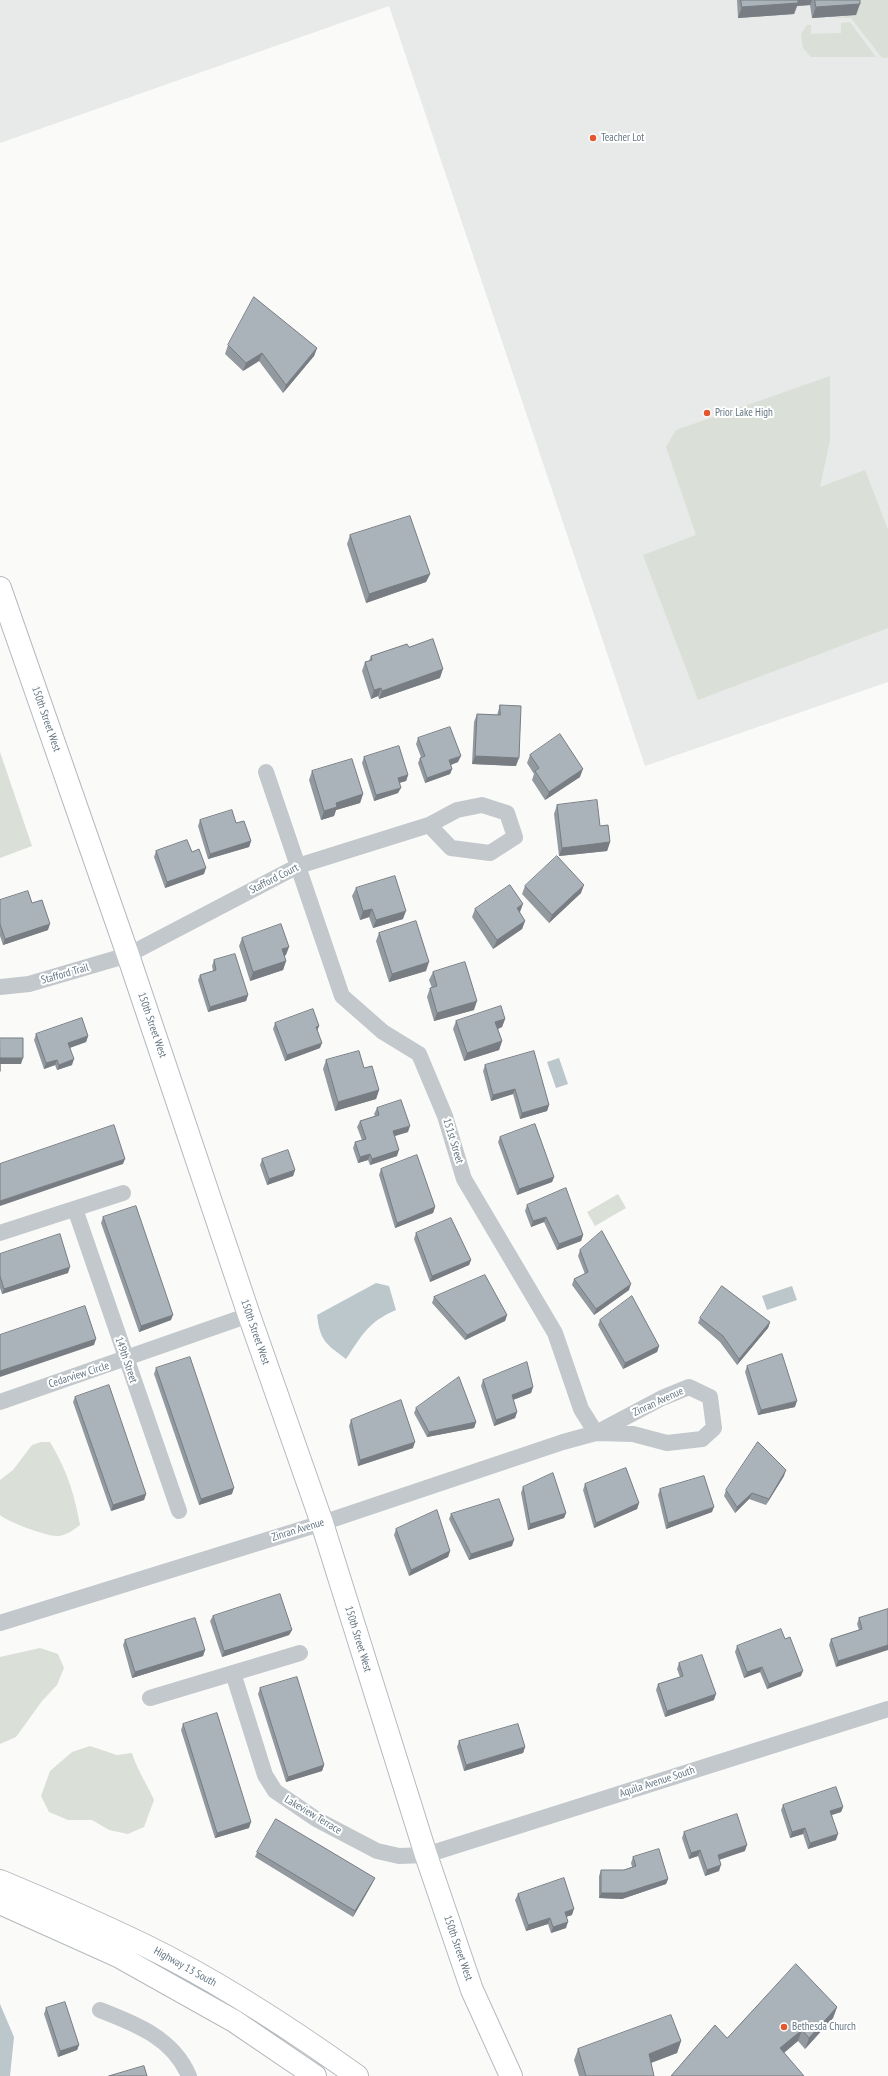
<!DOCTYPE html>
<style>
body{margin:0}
canvas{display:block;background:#fafaf8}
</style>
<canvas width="888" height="2076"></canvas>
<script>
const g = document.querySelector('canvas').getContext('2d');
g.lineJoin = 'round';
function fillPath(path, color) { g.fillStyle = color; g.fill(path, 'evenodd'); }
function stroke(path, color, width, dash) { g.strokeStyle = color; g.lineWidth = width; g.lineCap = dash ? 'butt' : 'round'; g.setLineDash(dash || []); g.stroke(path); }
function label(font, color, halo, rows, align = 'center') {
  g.font = font + ' "PT Sans Narrow",sans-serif'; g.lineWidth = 4; g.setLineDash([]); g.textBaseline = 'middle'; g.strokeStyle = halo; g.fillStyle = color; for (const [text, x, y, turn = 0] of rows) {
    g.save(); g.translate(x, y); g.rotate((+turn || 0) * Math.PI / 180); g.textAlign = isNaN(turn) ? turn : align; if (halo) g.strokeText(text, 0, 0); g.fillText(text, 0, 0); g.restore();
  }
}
fillPath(new Path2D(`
 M0,0H888V682L645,766L389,6L0,143Z`), '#e8e9e9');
fillPath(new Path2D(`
 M855,0H888V58H882L851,18H838V17L856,15Z
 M850,22L876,57H811L803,48L801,34L807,25H811V34L841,33V23Z
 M830,376V440L820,487L865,470L888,530V628L698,700L643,555L696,535L666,447L676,430Z
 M0,752L32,846L0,858Z
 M618,1194L626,1208L595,1226L587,1212Z
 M41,1442H50C67,1471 74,1492 80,1525C73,1530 66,1536 57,1536C46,1536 8,1522 0,1515V1480L13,1470L32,1445Z
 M40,1648L58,1654L64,1668L57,1685L42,1701L16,1737L0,1744V1657Z
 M90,1746L117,1755L132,1753C137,1770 147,1784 154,1800L144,1827L128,1834L109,1830L92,1820H68L49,1812L41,1796L50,1771L72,1752Z`), '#dadfd7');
fillPath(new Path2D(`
 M559,1058L568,1084L556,1088L547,1062Z
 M376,1283L389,1286L396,1310C368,1322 362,1335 346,1359C326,1344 320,1341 317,1315Z
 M792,1286L797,1300L767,1310L762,1296Z
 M0,2004L14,2037L10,2076H0Z`), '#bbc7cb');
const secondary = new Path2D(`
 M0,588L128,955L249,1315L322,1523L426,1855L472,1990L511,2076`);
const primary = new Path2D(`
 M0,1881C48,1901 96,1922 144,1945C218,1981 290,2028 357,2076
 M0,1903L118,1956L234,2021L315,2076`);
stroke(secondary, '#b3babf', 24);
stroke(primary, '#b5babe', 24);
stroke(new Path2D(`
 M266,772L342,996L383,1032L419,1054L445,1116L464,1179L555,1333L581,1409L596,1433
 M0,987L29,984L128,955L298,866L429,825L451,848L490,853L515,837L507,813L482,805L457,810L429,825
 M75,1209L179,1511
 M0,1233L123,1193
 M0,1402L249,1315
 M0,1623L322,1523L563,1442L596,1433L662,1398L689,1387L710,1397L714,1428L702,1439L667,1443L633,1434L596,1433
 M233,1673L265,1775L275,1791L316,1819L377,1851L399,1856L426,1855L888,1709
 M150,1698L300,1653
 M100,2010C136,2024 173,2038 189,2076`), '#c3c8cc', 16);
stroke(secondary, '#fff', 22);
stroke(primary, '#fff', 22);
fillPath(new Path2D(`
 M737,0H860L856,15L812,18L810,5L797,6L794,14L738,18Z
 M228,345L317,348L314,356L283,393L259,361L243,371L225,354Z
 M350,535L430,574L426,582L366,603L347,544Z
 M409,647L440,678L379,699L378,696L371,699L362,671L365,662L369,661L371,656Z
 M500,705L516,766L472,764L474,722L477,714L497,715Z
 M418,738L458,762L451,765L452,769L450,774L425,783L418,763L420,758L421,757L416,744Z
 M530,755L580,777L545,800L532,780L534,774L527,763Z
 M364,757L408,775L406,781L399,783L398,793L374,801L362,763Z
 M312,771L363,794L360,803L336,810L334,816L321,820L309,780Z
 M557,805L600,826L610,842L607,851L559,856L554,814Z
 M200,820L236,823L251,841L249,847L208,859L198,826Z
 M156,851L192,852L204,874L165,888L154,857Z
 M525,886L581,893L549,923L522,894Z
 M356,888L403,919L373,928L369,917L360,920L352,896Z
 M0,900L32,903L48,930L3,945L0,936Z
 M475,909L520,912L519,913L525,921L522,929L493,949L472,917Z
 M379,933L426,971L389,982L376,941Z
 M242,938L286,955L284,956L286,961L283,970L250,981L239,946Z
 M214,960L248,995L246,1001L208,1012L198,980L200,975L213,971L212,966Z
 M433,972L474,1010L434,1021L427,997L430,988H432L429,980Z
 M505,1019L502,1027L498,1029L502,1041L499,1050L464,1061L453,1029L456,1021Z
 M275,1023L319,1026L317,1031L320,1048L285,1061L273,1029Z
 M36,1034L88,1036L86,1042L70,1048L72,1065L57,1070L55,1065L44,1069L34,1040Z
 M326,1060L364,1068L379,1090L376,1099L335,1111L323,1069Z
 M485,1065L549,1105L547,1111L520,1119L513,1094L491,1101L483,1071Z
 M377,1108L408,1132L395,1136L397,1156L370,1165L368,1160L358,1163L353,1148L355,1142L362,1140L357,1127L360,1121L375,1116L374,1114Z
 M500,1137L554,1177L552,1182L517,1195L498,1142Z
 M262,1159L295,1170L293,1176L267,1185L260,1165Z
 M381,1169L435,1207L433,1213L395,1228L379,1175Z
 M527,1205L583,1235L581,1241L557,1250L544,1222L531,1227L525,1211Z
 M103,1217L171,1320L139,1332L101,1223Z
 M416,1233L471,1260L469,1265L430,1282L414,1239Z
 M580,1250L629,1290L594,1315L572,1285L574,1279L585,1274L578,1256Z
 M0,1254L68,1273L2,1294L0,1288Z
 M434,1297L507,1315L505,1321L465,1340L432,1303Z
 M700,1318L770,1322L768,1328L737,1365L720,1342L698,1323Z
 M600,1320L659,1346L657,1352L623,1369L598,1325Z
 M747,1366L795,1407L758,1415L745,1372Z
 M156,1368L232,1494L199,1505L154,1374Z
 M483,1380L533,1387L531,1393L513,1400L517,1412L515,1418L494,1426L481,1386Z
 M75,1397L146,1494L144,1500L111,1511L73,1402Z
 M416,1408L476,1422L474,1428L427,1437L414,1413Z
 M351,1420L413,1448L358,1466L349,1426Z
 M784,1476L766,1505L749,1499L735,1513L724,1496L726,1490Z
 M585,1484L639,1503L637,1509L594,1528L583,1490Z
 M523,1487L566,1513L564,1518L528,1530L521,1493Z
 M660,1489L712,1512L666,1529L658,1495Z
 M451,1514L512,1546L469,1560L449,1519Z
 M396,1529L450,1551L448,1557L409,1576L394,1535Z
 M888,1609L836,1667L829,1645L831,1639L859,1630L857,1624L859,1618Z
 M213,1616L292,1630L289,1635L222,1657L210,1621Z
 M785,1639L801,1676L767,1689L760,1672L744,1678L735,1652L737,1646Z
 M125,1640L205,1650L203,1656L132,1678L123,1645Z
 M679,1663L714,1700L665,1717L656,1690L658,1684L680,1677L677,1669Z
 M260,1688L324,1765L322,1771L286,1782L258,1694Z
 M183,1724L249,1828L215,1838L181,1730Z
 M459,1741L525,1747L523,1753L464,1771L457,1747Z
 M783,1805L843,1807L841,1812L832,1815L836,1840L808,1849L803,1834L790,1838L781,1810Z
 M684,1832L745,1851L719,1859V1871L705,1876L698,1856L689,1859L682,1838Z
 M257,1852L372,1884L353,1917L255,1857Z
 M633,1857L668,1879L666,1884L622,1899L599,1898V1876L601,1870H624L632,1867L631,1863Z
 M518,1894L572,1915L566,1917V1928L551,1933L548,1924L526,1931L515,1900Z
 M837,2007L833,2018L805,2049L798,2041L784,2053L727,2038Z
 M46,2008L79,2045L77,2050L58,2057L44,2014Z
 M681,2041L677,2053L651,2063L654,2076H579L574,2060L578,2049Z`), '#929a9f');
fillPath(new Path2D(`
 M795,0H812L810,5L797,6L794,14L738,18L742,7Z
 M860,4L856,15L812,18L816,7Z
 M317,348L314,356L283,393L286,385Z
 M262,353L259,361L243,371L246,363Z
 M430,574L426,582L366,603L369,594Z
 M443,669L440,678L379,699L382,691Z
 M381,688L378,696L371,699L374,690Z
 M461,756L458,762L447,766L449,760Z
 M475,756L519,758L516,766L472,764Z
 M452,769L450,774L425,783L427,778Z
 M583,769L580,777L545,800L549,792Z
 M408,775L406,781L395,784L398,778Z
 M401,788L398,793L374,801L376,795Z
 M363,794L360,803L336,810L334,816L321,820L324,811L336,803Z
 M251,841L249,847L208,859L210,854Z
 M610,842L607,851L559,856L562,848Z
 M206,868L204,874L165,888L167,882Z
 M584,885L581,893L549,923L552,915Z
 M523,904L520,912L513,917L517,908Z
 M372,909L369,917L360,920L363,911Z
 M406,911L403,919L373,928L376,920Z
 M525,921L522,929L493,949L497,940Z
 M50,924L48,930L3,945L5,939Z
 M289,947L286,955L279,958L282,949Z
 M286,961L283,970L250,981L253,972Z
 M429,962L426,971L389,982L392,974Z
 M248,995L246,1001L208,1012L210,1007Z
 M477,1001L474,1010L434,1021L437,1013Z
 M505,1019L502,1027L492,1031L495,1022Z
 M319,1026L317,1031L316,1027Z
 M88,1036L86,1042L66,1049L68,1043Z
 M502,1041L499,1050L464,1061L467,1053Z
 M322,1043L320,1048L285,1061L287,1055Z
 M0,1058H23L21,1064H0Z
 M74,1059L72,1065L57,1070L59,1065Z
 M57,1060L55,1065L44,1069L46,1063Z
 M515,1089L513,1094L491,1101L493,1095Z
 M379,1090L376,1099L335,1111L338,1102Z
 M549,1105L547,1111L520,1119L522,1113Z
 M410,1126L408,1132L391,1137L393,1131Z
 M399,1150L397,1156L370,1165L372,1159Z
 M370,1154L368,1160L358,1163L360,1157Z
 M125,1159L123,1164L0,1206V1201Z
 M295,1170L293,1176L267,1185L269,1179Z
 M554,1177L552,1182L517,1195L519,1189Z
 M435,1207L433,1213L395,1228L397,1223Z
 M546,1217L544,1222L531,1227L533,1221Z
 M583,1235L581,1241L557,1250L559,1244Z
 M471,1260L469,1265L430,1282L432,1276Z
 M70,1267L68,1273L2,1294L4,1289Z
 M631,1284L629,1290L594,1315L596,1309Z
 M173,1315L171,1320L139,1332L141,1326Z
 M507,1315L505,1321L465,1340L467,1335Z
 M770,1322L768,1328L737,1365L739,1359Z
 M96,1339L94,1345L0,1377V1371Z
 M659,1346L657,1352L623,1369L625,1363Z
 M533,1387L531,1393L510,1401L512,1395Z
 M797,1401L795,1407L758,1415L761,1410Z
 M517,1412L515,1418L494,1426L496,1420Z
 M476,1422L474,1428L427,1437L429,1432Z
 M415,1442L413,1448L358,1466L360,1460Z
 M786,1470L784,1476L766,1505L769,1499Z
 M234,1488L232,1494L199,1505L201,1499Z
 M752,1493L749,1499L735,1513L737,1507Z
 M146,1494L144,1500L111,1511L113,1505Z
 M639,1503L637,1509L594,1528L596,1523Z
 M714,1507L712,1512L666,1529L668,1523Z
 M566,1513L564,1518L528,1530L530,1524Z
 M514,1540L512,1546L469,1560L471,1554Z
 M450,1551L448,1557L409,1576L411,1570Z
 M292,1630L289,1635L222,1657L224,1651Z
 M888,1645V1650L836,1667L838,1661Z
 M205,1650L203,1656L132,1678L135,1672Z
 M762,1667L760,1672L744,1678L747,1672Z
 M803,1671L801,1676L767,1689L769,1684Z
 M716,1694L714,1700L665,1717L667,1711Z
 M525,1747L523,1753L464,1771L466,1765Z
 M324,1765L322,1771L286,1782L288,1777Z
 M843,1807L841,1812L828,1816L830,1811Z
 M251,1822L249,1828L215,1838L217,1833Z
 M805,1828L803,1834L790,1838L792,1832Z
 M838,1834L836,1840L808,1849L810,1843Z
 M747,1845L745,1851L716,1861L718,1855Z
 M700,1850L698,1856L689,1859L691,1853Z
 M721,1865L719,1871L705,1876L707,1870Z
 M375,1878L372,1884L353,1917L355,1911Z
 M668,1879L666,1884L622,1899L599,1898L601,1893Z
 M574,1909L572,1915L562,1918L565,1912Z
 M550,1918L548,1924L526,1931L528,1925Z
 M568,1922L566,1928L551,1933L553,1927Z
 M837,2007L833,2018L805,2049L809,2038Z
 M802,2030L798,2041L776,2059L780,2048Z
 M681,2041L677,2053L645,2065L649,2054Z
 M79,2045L77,2050L58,2057L60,2051Z`), '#777d82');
const building = new Path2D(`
 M741,0H798V3L742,7Z
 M815,0H860V4L816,7Z
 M254,297L317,348L286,385L262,353L246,363L228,345Z
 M410,516L430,574L369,594L350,535Z
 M433,639L443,669L382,691L381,688L374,690L365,662L372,660L371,656L407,644L409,647Z
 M500,705L521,706L519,758L475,756L477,714L500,715Z
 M450,727L461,756L449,760L452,769L427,778L420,758L425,756L418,738Z
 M560,734L583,769L549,792L535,771L539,768L530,755Z
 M399,746L408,775L398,778L401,788L376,795L364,757Z
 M352,759L363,794L336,803L337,807L324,811L312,771Z
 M597,800L600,826L608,825L610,842L562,848L557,805Z
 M232,810L236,823L244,821L251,841L210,854L200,820Z
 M187,840L192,852L199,849L206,868L167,882L156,851Z
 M557,856L584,885L552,915L525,886Z
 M395,876L406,911L376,920L372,909L363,911L356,888Z
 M510,885L523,904L517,908L525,921L497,940L475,909Z
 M28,891L32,903L42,900L50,924L5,939L0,924V900Z
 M416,921L429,962L392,974L379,933Z
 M281,924L289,947L282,949L286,961L253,972L242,938Z
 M235,954L248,995L210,1007L200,975L216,970L214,960Z
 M465,962L477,1001L437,1013L430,988L437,986L433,972Z
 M501,1006L505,1019L495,1022L502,1041L467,1053L456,1021Z
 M313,1009L319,1026L316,1027L322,1043L287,1055L275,1023Z
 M82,1018L88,1036L68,1043L74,1059L59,1065L57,1060L46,1063L36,1034Z
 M0,1038H23V1058H0V1071Z
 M359,1051L364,1068L372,1066L379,1090L338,1102L326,1060Z
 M534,1051L549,1105L522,1113L515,1089L493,1095L485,1065Z
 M401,1100L410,1126L393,1131L399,1150L372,1159L370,1154L360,1157L355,1142L366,1139L360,1121L379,1115L377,1108Z
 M535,1124L554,1177L519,1189L500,1137Z
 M114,1125L125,1159L0,1201V1164Z
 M288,1150L295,1170L269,1179L262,1159Z
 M417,1155L435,1207L397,1223L381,1169Z
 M566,1188L583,1235L559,1244L546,1217L533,1221L527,1205Z
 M136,1206L173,1315L141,1326L103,1217Z
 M451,1218L471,1260L432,1276L416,1233Z
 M602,1231L631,1284L596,1309L574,1279L588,1272L580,1250Z
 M60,1234L70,1267L4,1289L0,1276V1254Z
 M485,1275L507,1315L467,1335L434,1297Z
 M722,1286L770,1322L739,1359L723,1336L700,1318Z
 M632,1296L659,1346L625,1363L600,1320Z
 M85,1306L96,1339L0,1371V1335Z
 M782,1354L797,1401L761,1410L747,1366Z
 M190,1357L234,1488L201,1499L156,1368Z
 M527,1362L533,1387L512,1395L517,1412L496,1420L483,1380Z
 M459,1377L476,1422L429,1432L416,1408Z
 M109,1385L146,1494L113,1505L75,1397Z
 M401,1400L415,1442L360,1460L351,1420Z
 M758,1442L786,1470L769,1499L752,1493L737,1507L726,1490Z
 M626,1468L639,1503L596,1523L585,1484Z
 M553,1473L566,1513L530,1524L523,1487Z
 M704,1476L714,1507L668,1523L660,1489Z
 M499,1499L514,1540L471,1554L451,1514Z
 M437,1510L450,1551L411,1570L396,1529Z
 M280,1594L292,1630L224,1651L213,1616Z
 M888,1609V1645L838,1661L831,1639L862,1629L859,1618Z
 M195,1618L205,1650L135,1672L125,1640Z
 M781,1629L785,1639L790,1637L803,1671L769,1684L762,1667L747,1672L737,1646Z
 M702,1655L716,1694L667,1711L658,1684L683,1676L679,1663Z
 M297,1677L324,1765L288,1777L260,1688Z
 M217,1713L251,1822L217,1833L183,1724Z
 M518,1724L525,1747L466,1765L459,1741Z
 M836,1787L843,1807L830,1811L838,1834L810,1843L805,1828L792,1832L783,1805Z
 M737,1814L747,1845L718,1855L721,1865L707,1870L700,1850L691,1853L684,1832Z
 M276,1819L375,1878L355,1911L257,1852Z
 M659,1849L668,1879L624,1893H601V1870H624L636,1866L633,1857Z
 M564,1878L574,1909L565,1912L568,1922L553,1927L550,1918L528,1925L518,1894Z
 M796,1964L837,2007L809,2038L802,2030L780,2048L804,2076H671L715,2025L727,2038Z
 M65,2002L79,2045L60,2051L46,2008Z
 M671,2015L681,2041L649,2054L654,2076H586L578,2049Z
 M144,2066L147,2076H109Z`);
fillPath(building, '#aab3b9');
stroke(building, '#777d82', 1);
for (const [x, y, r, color] of [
 [593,138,4,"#e4572e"],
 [707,413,4,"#e4572e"],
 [784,2027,4,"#e4572e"]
]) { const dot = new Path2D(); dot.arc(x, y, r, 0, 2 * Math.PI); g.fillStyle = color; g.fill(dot); stroke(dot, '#fff', 1.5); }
label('11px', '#657683', '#fff', [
 ["Teacher Lot",601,138],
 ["Prior Lake High",715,413],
 ["Bethesda Church",792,2027]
], 'left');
label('11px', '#657683', '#fff', [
 ["150th Street West",46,719,71],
 ["Stafford Court",274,879,-27],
 ["Stafford Trail",65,974,-16],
 ["150th Street West",152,1025,71],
 ["151st Street",453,1141,73],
 ["150th Street West",255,1332,71],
 ["149th Street",126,1360,71],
 ["Cedarview Circle",79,1375,-18],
 ["Zinran Avenue",658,1402,-25],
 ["Zinran Avenue",298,1530,-17],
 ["150th Street West",358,1639,73],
 ["Aquila Avenue South",657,1782,-18],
 ["Lakeview Terrace",313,1815,31],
 ["150th Street West",458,1948,71],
 ["Highway 13 South",185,1967,29]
]);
</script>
